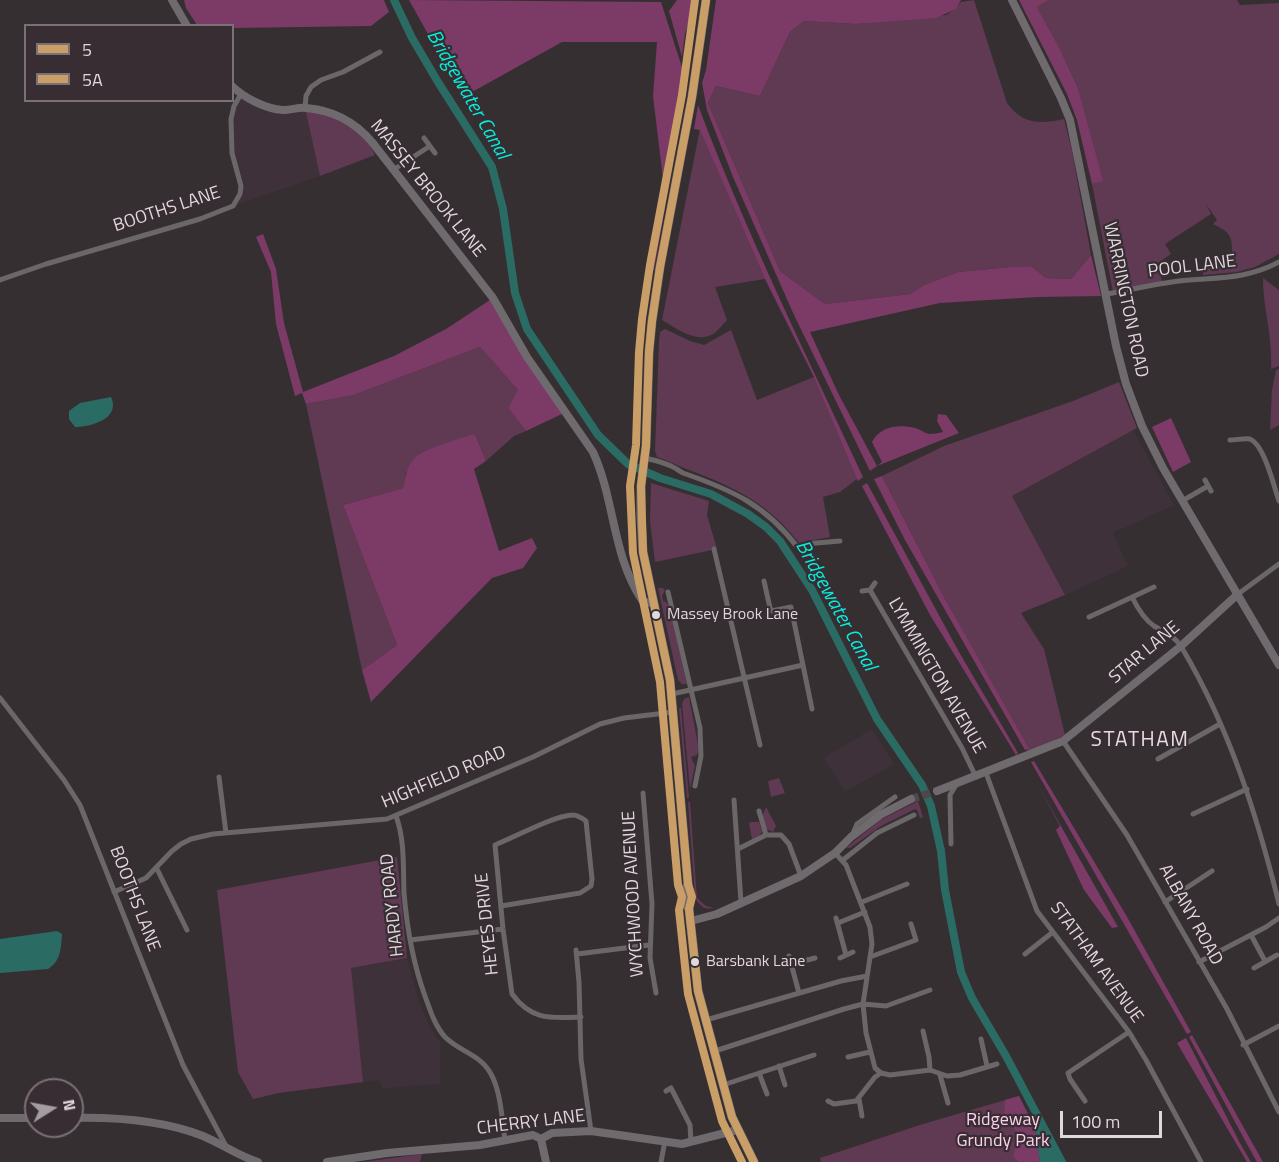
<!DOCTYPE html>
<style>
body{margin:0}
#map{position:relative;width:1279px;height:1162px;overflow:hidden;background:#352f32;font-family:"Titillium Web",sans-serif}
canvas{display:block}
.legend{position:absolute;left:24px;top:24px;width:210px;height:78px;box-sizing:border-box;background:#372d33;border:2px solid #7a7177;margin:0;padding:8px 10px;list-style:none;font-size:18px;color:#dfd8dc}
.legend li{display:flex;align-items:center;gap:12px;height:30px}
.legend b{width:30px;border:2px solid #7a7177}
.north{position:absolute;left:24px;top:1078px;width:60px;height:60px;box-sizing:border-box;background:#372d33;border:2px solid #7a7177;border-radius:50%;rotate:79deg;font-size:16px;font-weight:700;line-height:24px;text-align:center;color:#dfd8dc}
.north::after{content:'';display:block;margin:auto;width:21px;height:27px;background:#a49da0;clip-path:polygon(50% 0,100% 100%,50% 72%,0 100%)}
.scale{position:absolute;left:1060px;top:1111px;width:102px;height:27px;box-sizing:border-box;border:3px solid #dfd8dc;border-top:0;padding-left:8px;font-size:18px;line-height:21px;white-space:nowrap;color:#dfd8dc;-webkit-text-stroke:4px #372d33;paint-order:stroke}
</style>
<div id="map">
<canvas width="1279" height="1162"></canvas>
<ul class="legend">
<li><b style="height:8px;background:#ca9e67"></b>5</li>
<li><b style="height:8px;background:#ca9e67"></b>5A</li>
</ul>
<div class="north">N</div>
<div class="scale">100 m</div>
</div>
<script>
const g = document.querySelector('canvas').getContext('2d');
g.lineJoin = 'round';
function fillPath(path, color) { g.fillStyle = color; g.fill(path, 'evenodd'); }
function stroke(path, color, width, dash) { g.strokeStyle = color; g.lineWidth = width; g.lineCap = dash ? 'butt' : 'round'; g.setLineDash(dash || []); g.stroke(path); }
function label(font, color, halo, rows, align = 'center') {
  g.font = font + ' "Titillium Web",sans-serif'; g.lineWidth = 4.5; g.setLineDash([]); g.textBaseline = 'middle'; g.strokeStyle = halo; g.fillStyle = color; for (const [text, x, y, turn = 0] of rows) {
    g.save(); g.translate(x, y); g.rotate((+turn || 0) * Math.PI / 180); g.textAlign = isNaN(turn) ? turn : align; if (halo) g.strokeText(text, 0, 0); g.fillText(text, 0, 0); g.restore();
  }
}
fillPath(new Path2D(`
 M241,94L280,110L305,108L320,176L233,206L240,194L232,153L231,119Z
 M1133,430L1174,505L1113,533L1128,566L1065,595L1012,496Z
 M872,729L894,764L845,792L824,758Z
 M407,958L418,999L430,1027L440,1042V1084L404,1086L382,1089L379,1080L279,1093L253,1099L238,1072L231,1010L296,998L350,968Z`), '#3f3139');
fillPath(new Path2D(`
 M974,0L1007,103C1023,125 1040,124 1064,119L1072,151L1091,255L1071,279L1046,278L1031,266L1010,267L958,272L924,285L910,294L825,304L780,271L708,103L716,86L760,96L790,32L804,21L856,24L946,15L955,9L961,2Z
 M1049,0H1237L1240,5L1279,3V254L1255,267L1237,272L1203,275V264L1232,258C1232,237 1233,234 1213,224L1217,220L1206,204L1211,214L1165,244L1171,254L1158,263L1162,282L1113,292L1092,184L1102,180L1078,88L1060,49L1037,7Z
 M305,108L324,111L362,130L375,155L320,176Z
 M700,129L765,279L715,287L727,320C723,324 718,331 713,334C696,344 676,328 662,320Z
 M1263,278L1279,290V366L1271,369C1273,336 1263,310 1263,278Z
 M665,329L690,341L704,345L731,330L757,400L814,377L861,476L840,492L823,497L830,537L799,543C769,504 736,488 692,471C680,467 669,461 657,457L655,451L659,341L660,332Z
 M480,347L519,391L508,408L526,431L514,436L486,461L475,434L406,472L403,488L343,505L397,645L362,670L306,404L354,395Z
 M1279,369V425L1270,430L1272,390L1276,370Z
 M1119,382L1137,428L1012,496L1065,595L1021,613L1044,649L1065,735L1029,753L944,597L882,476L944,446L1073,401Z
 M651,483L709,501L707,515L717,549L655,562L650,521Z
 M658,588H663L665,590L662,596L663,601L666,602L669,606L687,684H682L678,680Z
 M689,697L699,750L697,755L691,757L695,766L690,789L682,704L684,699Z
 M679,708H681L689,798H687Z
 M779,778L785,793L771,797L768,781Z
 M918,801L923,817L920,818L917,810L915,809L881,826L850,848H846L880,820Z
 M688,802H690L697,898L706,906L714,908C704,910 701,907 695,898Z
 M766,807L776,826L773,832L766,829L762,817Z
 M752,822H759L762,832L760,835L752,839L749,823Z
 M397,857L407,958L351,968L363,1082L279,1093L253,1099L238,1072L217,890Z
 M1019,1096L1035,1128L1040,1162H821L820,1158L923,1124Z
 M422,1154L420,1162H363Z`), '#603953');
fillPath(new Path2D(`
 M184,0H384L389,12L371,26L233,28L232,26L197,25L186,8Z
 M409,0L661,2L687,83L654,270L648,273L663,179L653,96L657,42H562L463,97Z
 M677,0H696L685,34L682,57L669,11Z
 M716,0H961L956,9L936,18L856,24L804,21L790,32L760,96L716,86L708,103L780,271L825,304L910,294L924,285L958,272L1010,267L1031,266L1046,278L1071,279L1091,255L1101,296L1038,297L940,303L810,332L839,395L877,466L882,462L872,442C880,426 899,424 915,428C920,429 924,433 929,434C933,434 939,433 943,432L937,421L938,414L946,415L959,433L877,466L870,471L794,315L733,177L707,110L702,83L706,70Z
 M1019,0H1049L1037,7L1060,49L1078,88L1103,181L1092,184L1077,120L1067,94Z
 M698,105C746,233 806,354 863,477L858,481L814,377L765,279L700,130L694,129Z
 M263,234L276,269L284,323L303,392L394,356L446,329L493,298L562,414L526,431L508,408L518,390L480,347L354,395L306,404L302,393L295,396L276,324L271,272L256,237Z
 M1171,418L1191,462L1173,472L1152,427Z
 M475,434L486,461L474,469L499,551L532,538L537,548L523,568L492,578L371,702L362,670L397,645L343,505L403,488C405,478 407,464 416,457C426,448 461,438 475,434Z
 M882,476L944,597L1029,749L1025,750L905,540L874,479Z
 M867,483L959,652L1018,753L1016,755L930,615L862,486Z
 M1034,761L1126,915L1191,1032L1187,1034L1031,762Z
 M1040,789L1118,927L1112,928L1084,890L1056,830L1060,826Z
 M1192,1035L1263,1162H1257L1248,1146L1189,1037Z
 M1186,1038L1241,1145L1251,1162H1247L1177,1043Z
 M1019,1096L1035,1128L1040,1162H1019L1013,1156C1020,1136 1019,1131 1004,1117L1005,1100Z`), '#7c3a67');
fillPath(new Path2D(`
 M111,397C121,418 92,427 75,427L69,419V411L80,403Z
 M57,931L62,934C61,948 61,961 48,969L0,973V939Z
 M1036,1113L1062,1162H1040L1035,1128Z`), '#2a6b64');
stroke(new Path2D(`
 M394,0L412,38L438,82L492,167L503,209L515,293L527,329L598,435L628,464L660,478L711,494L748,514L766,527L780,541L812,590L877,719L922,785L931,806L941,851L945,890L961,972L972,998L1006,1056L1062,1162`), '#2a6b64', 8);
stroke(new Path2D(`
 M911,799L937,791`), '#4e484c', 8, [8, 4]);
stroke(new Path2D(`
 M305,108L306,96L311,87L321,80L343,72L380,52
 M424,138L435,153
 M393,170L430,146
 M0,280L46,264L200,219L233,206L240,194L241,186L232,153L231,119L234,106L241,94
 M1106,294C1130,290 1155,284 1179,281C1216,277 1246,280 1279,262
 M1230,440C1236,440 1244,438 1250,439C1264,444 1274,487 1279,501
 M645,458C653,460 663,462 671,466C676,468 679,471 683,473C732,490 766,505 798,548L805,544L840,541
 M1205,480L1211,491
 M1182,501L1208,486
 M714,549L760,745
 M764,581L770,608L772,611L791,607L812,709
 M870,590L962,748L976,777
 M862,591L870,590L875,583
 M668,592L700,728L701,756L695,786
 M1238,594L1279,564
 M1132,597C1137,607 1145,620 1154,626C1166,633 1175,636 1182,648C1229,727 1257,815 1279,904
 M1089,617L1154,587
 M672,694L803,665
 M0,698L64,780L80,805L183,1065L226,1146
 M1063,741L1127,835L1227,1009L1279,1112
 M1158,759L1220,724
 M986,773L1037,911L1129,1032L1146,1060L1201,1162
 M219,777L226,833
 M643,793L652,904L650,958L656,993
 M734,800L741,902
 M759,811L766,835
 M1193,814L1247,789
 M396,816C405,840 403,868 404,893C407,929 413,963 425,996C430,1010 435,1026 445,1037C460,1052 480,1054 491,1074C501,1092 502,1120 505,1141
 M852,836L857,824L895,797
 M951,844L950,795L956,785
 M738,849L766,835H781L789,844L801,876
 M835,853L846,865L870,927L872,944L863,1004L866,1033L875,1068L881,1073L890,1075L930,1070L947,1076L960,1075L997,1064
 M843,860L877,833L914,815
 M157,869L187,930
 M114,892L146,878L172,851L181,844L191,839L213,834L387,819L533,757L600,724L624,718L674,712
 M862,902L907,884
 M1165,902L1212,871
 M501,906L580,893L591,886L592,879L586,821C582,818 578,815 573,815C555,815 513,838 495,845L503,929L512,994C532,1021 551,1018 581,1017
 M836,918L846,955
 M838,923L865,912
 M1251,935L1265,961
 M410,940L503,929
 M576,950L579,982L581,1059L591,1131
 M577,954L649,945
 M1025,954L1053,932
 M789,956L799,993
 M870,957L916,940L911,924
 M840,958L853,952
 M1199,962L1266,927L1279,918
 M792,964L815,958
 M1254,968L1277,955
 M706,1020L841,981L867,976
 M923,1031L929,1057L930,1070
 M981,1039L987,1066
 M1243,1045L1279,1026
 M715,1051L844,1009L863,1004L886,1006L930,990
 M848,1057L870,1052
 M779,1066L785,1085
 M759,1073L767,1094
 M940,1075L948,1103
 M723,1085L814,1055
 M666,1091L671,1088L690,1125L691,1142
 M859,1099L862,1116
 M828,1101L834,1104L856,1101L875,1077L881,1073
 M1085,1101L1070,1079L1068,1073L1129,1032
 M661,1162L665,1141`), '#6b6769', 5);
stroke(new Path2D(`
 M172,0L187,26
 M1012,0L1061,98L1070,120L1116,346L1126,384L1142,426L1163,468L1279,665
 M232,86C244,98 266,109 283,110C291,110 299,107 306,108C332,110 355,122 372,142L493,298L527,357L593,452C615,500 612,555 642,600L644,602L653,603
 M937,791L1063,741L1181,646L1238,594
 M691,921L717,914L801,876L835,853L851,837L880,815L911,799
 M0,1118H36
 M72,1118C116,1117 162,1120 203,1136C222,1144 238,1156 258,1162
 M541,1139L546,1162
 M327,1162L387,1153L480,1145L533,1135L541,1139L552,1133L591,1131L682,1144L737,1130`), '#6f6a6d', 8);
stroke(new Path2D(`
 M706,0L692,97L660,267L652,321L649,352L646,446L641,486V516L643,552L670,680L688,884C684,891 685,903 689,909L698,991L732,1117L754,1162`), '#746c71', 9);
stroke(new Path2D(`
 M706,0L692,97L660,267L652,321L649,352L646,446L641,486L643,552L670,680L688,884L692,897L689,909L698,991L732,1117L754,1162`), '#ca9e67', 8);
stroke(new Path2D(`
 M695,0L682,95L650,265L642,319L639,352L636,445L630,486L633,553L660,682L678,885L682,897L679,910L688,994L722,1121L742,1162`), '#ca9e67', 8);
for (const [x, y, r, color] of [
 [656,615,5,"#dfd8dc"],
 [695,962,5,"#dfd8dc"]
]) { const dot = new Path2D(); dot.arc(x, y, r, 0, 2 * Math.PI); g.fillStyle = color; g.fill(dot); stroke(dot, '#372d33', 2); }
label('16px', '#dfd8dc', '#372d33', [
 ["Massey Brook Lane",667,615],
 ["Barsbank Lane",706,962]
], 'left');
label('18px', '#dfd8dc', '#372d33', [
 ["MASSEY BROOK LANE",427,189,51],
 ["BOOTHS LANE",167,210,-18],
 ["POOL LANE",1192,267,-7],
 ["WARRINGTON ROAD",1125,300,78],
 ["STAR LANE",1145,653,-40],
 ["LYMMINGTON AVENUE",936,676,60],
 ["HIGHFIELD ROAD",444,778,-23],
 ["WYCHWOOD AVENUE",634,894,-93],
 ["BOOTHS LANE",134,899,69],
 ["HARDY ROAD",393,905,-96],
 ["ALBANY ROAD",1190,915,61],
 ["HEYES DRIVE",488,924,-96],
 ["STATHAM AVENUE",1096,963,54],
 ["CHERRY LANE",531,1123,-7]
]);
label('18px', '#fcd0eb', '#372d33', [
 ["Ridgeway",1003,1121],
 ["Grundy Park",1003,1142]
]);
label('italic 20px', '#04eed9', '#372d33', [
 ["Bridgewater Canal",467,95,60],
 ["Bridgewater Canal",835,606,61]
]);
g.letterSpacing = '1.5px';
label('21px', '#e8dbe3', '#372d33', [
 ["STATHAM",1140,741]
]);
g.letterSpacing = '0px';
</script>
